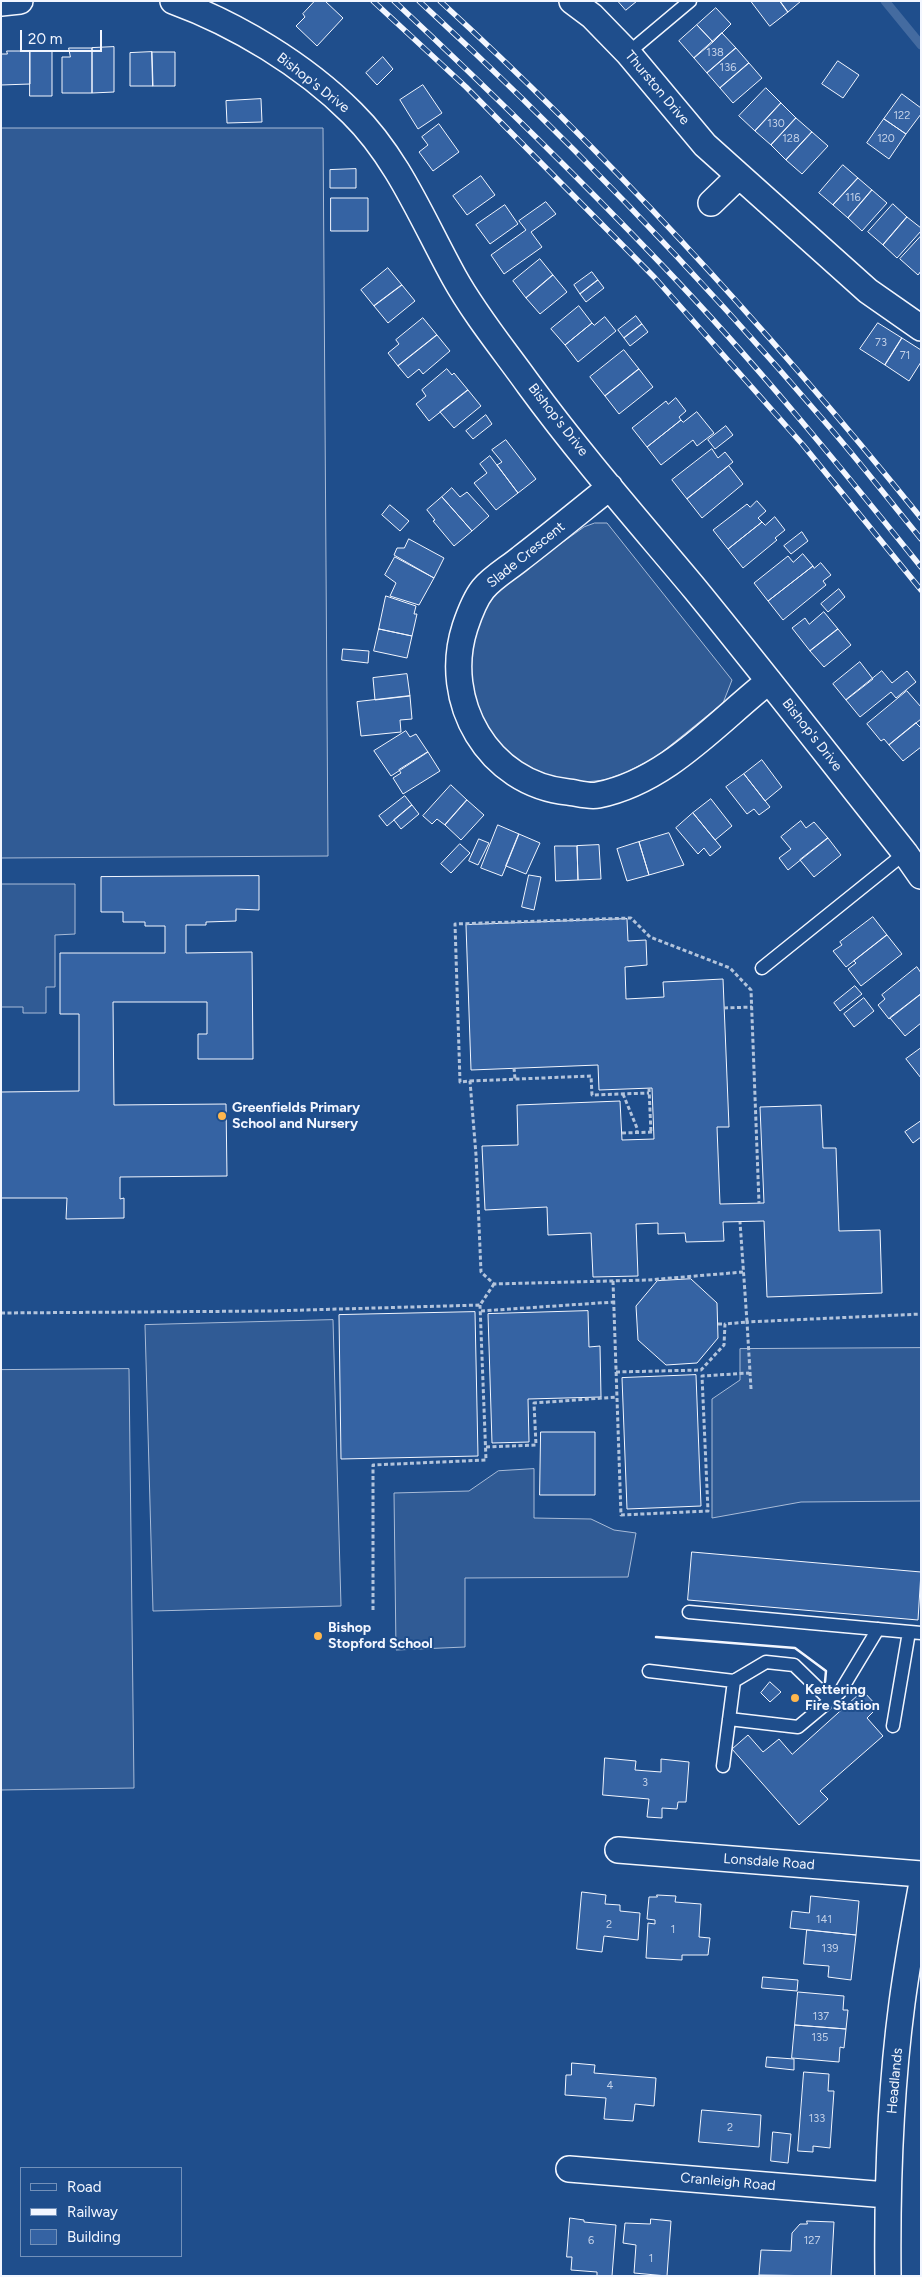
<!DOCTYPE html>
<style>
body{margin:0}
#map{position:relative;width:922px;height:2277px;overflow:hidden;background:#1f4e8c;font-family:Figtree,sans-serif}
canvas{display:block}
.frame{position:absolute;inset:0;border:2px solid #f2f6ff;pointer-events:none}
.legend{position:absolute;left:20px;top:2167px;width:162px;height:90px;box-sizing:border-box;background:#1f4e8c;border:1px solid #7391ba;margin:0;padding:6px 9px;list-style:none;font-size:15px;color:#f2f6ff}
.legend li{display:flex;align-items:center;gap:10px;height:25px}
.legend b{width:25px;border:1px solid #7391ba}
.scale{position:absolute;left:20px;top:30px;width:82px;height:22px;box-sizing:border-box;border:2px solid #f2f6ff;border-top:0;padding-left:6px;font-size:15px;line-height:18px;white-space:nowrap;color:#f2f6ff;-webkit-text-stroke:4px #1f4e8c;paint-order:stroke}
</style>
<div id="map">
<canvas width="922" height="2277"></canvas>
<div class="frame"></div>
<ul class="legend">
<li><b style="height:6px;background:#1f4e8c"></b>Road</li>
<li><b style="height:6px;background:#f2f6ff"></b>Railway</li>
<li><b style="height:14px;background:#3563a3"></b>Building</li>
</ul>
<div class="scale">20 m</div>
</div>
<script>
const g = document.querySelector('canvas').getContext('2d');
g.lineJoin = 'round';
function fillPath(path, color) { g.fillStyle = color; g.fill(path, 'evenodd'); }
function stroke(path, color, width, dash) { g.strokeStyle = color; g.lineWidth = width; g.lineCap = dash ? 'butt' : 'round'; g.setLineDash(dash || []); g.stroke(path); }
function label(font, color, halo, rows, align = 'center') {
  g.font = font + ' Figtree,sans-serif'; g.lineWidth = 4; g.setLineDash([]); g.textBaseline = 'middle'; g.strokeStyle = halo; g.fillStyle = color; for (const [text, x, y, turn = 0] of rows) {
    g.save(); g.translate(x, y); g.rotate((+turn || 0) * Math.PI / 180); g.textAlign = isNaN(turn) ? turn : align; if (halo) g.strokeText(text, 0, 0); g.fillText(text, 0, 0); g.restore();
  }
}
const built = new Path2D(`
 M1,128H323L328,856L1,858Z
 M595,523H607L732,680L723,703L656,757L625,773L605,780L585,782L560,780L535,773L515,760L495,738L479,713L470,672L472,649L479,623L487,605L500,590L518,574L584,527Z
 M1,884H75V934L55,935V987H46V1013H23V1007H1Z
 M333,1320L341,1606L153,1611L145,1325Z
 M921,1348V1501L801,1502L712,1518V1399L740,1380V1349Z
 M129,1369L134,1788L1,1790V1370Z
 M534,1469V1518L591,1519L614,1530L636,1533L628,1577L465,1578V1647L396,1650L394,1493L469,1491L498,1471Z`);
fillPath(built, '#305b95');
stroke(built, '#a8bbd7', 1);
stroke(new Path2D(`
 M885,1L921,45`), '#446ba0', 9);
const building = new Path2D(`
 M315,1H325L343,18L317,46L296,26L305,17L303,14Z
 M618,1H637L626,10Z
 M751,1H780L788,12L770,26Z
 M780,1H801L788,12Z
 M716,8L731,24L713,42L697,25Z
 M697,25L713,42L694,58L679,41Z
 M722,33L736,48L707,73L694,58Z
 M114,47V92L92,93V48Z
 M69,48H92V93H62V57H70Z
 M736,48L749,63L720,88L707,73Z
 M7,51H30V84L1,85V54H7Z
 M30,51H52V96H30Z
 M152,52H175V86H153Z
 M152,52L153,86H130V53Z
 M383,57L393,69L377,85L366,73Z
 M838,61L859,75L843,98L822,84Z
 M749,63L762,78L733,103L720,88Z
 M423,85L442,113L418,129L400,100Z
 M766,88L781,103L755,131L739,116Z
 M902,94L921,108V114L906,134L884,119Z
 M261,99L262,122L227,123L226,101Z
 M781,103L796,118L771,145L755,131Z
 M796,118L812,132L786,160L771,145Z
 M884,119L906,134L889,159L867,143Z
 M439,124L459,152L433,171L419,152L428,145L422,137Z
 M812,132L828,146L802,174L786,160Z
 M843,165L858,178L833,205L819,193Z
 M356,169V188H330V170Z
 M481,176L495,195L467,215L453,196Z
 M858,178L872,190L848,218L833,205Z
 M872,190L887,203L862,231L848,218Z
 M331,198H368V231H331Z
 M546,202L556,214L531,232L542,247L504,274L491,255L526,230L519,221Z
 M893,204L907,217L883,245L868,232Z
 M505,205L518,224L490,244L476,225Z
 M907,217L921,228V231L897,258L883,245Z
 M921,236V271L918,275L900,259Z
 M540,259L553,275L526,298L513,281Z
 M388,268L402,285L374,306L361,290Z
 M592,272L598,280L580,294L574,285Z
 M553,275L567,292L540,314L526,298Z
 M598,280L604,288L586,302L580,294Z
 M402,285L415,301L388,323L374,306Z
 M579,306L592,323L565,345L551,329Z
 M636,316L642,324L624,338L618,330Z
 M605,317L616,331L578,362L565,345L592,323L594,325Z
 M423,318L437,335L398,366L388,353L399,344L396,340Z
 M878,323L902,338L885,365L860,349Z
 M642,324L648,332L630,346L624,338Z
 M437,335L450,351L423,374L419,369L408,378L398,366Z
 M902,338L921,350V362L909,381L885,365Z
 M624,350L639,369L605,396L590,377Z
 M447,369L452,375L454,373L468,390L429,421L416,404L426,396L422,390Z
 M639,369L653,387L619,414L605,396Z
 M468,390L481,406L454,428L440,412Z
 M676,398L686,411L679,417L681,420L647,447L632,428L666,401L668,404Z
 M697,412L714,433L697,446L693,440L661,465L647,447L681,420L683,422Z
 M486,415L492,424L473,439L466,431Z
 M726,426L733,435L715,449L708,440Z
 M506,440L536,479L518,493L497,465L502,462L492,450Z
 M712,449L718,458L725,452L733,462L687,499L672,480Z
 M490,456L518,493L496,510L474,483L487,473L480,464Z
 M729,466L743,484L702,518L687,499Z
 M452,488L460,497L467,492L489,516L472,531L442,497Z
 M442,497L472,531L454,546L433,521L435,520L427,510Z
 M757,501L766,511L758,518L762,522L728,549L713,530L747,504L750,507Z
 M390,505L409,521L400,531L382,515Z
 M775,517L785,530L775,538L777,540L743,568L728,549L762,522L765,525Z
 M802,532L808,541L791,554L784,546Z
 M409,539L444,558L434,578L394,555L397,548H404Z
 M803,554L813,566L768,601L754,583L788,556L793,562Z
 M395,557L434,578L419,605L390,596L396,583L385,575Z
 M821,563L831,575L823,581L826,585L783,620L768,601L813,566L814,568Z
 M839,589L845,597L828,612L821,604Z
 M386,596L416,606L414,614H417L412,636L379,629Z
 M824,612L838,629L810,651L792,628L805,618L809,624Z
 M379,629L412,636L407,658L374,651Z
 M838,629L851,645L824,667L810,651Z
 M343,649L369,651L368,663L342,660Z
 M860,662L873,679L846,700L833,684Z
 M882,671L892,683L907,671L916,682L896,698L891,692L860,717L846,700Z
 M407,674L410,696L375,700L373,678Z
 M907,691L921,707V719L889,745L884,739L881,741L867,724Z
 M410,696L412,719L400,720L401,732L361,736L357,702Z
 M916,723L921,728V747L903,761L889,745Z
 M406,731L410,737L416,734L428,752L391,776L374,751Z
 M428,752L440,771L403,794L393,778L401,773L399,770Z
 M762,760L782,787L765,801L744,774Z
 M744,774L770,807L759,815L754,809L747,814L726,787Z
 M451,785L467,800L445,825L437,819L432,824L423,816Z
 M405,796L412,805L387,826L379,816Z
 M711,799L732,826L715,840L693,813Z
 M467,800L484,815L461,840L445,825Z
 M412,805L419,814L401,829L394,820Z
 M693,813L721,847L710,856L704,848L698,854L676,828Z
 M801,821L806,828L814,822L828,838L788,870L779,858L791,849L781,837Z
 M498,825L519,834L502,876L481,868Z
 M669,833L684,865L649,875L639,842Z
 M519,834L540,843L526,874L506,866Z
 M828,838L841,855L814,877L800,860Z
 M479,839L489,843L478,865L469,861Z
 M639,842L649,875L627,881L617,849Z
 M460,844L470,853L451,873L441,864Z
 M599,845L601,879L578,880L577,846Z
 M555,846H577L578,880L556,881Z
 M529,875L541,877L534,910L522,907Z
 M259,876V910L236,909V921L206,922V925H186V953L252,952L253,1059H198V1034H207V1002H113L114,1105L226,1104L227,1176L120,1177V1199L124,1198V1218L66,1219L67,1198H1V1092L79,1091V1014H60V953H165V926H145V922H123V912H101V877Z
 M873,917L887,935L846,967L833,951L842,945L840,942Z
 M627,919L628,941L646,940L647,965L625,967L626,999L664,997L663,982L723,979L729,1127H717L720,1204L764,1203L760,1107L821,1105L823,1148H836L839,1231L880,1230L882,1293L767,1297L764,1221L723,1222L724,1241L686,1242L685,1233L658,1234V1223L636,1224L638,1276L593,1277L591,1233L548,1235L547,1207L485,1210L482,1146L518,1145L517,1105L620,1101L622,1140L654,1139L652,1088L599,1090L598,1065L471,1070L466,925Z
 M887,935L902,954L861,986L848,969L856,963L854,961Z
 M917,967L921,973V994L889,1019L878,1005L885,999L882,995Z
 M855,986L862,994L840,1011L834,1003Z
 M921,994V1023L905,1036L890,1018Z
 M864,998L874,1011L854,1027L844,1014Z
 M921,1048V1078L906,1059Z
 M921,1121V1137L913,1143L905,1132Z
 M691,1279L717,1303L718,1338L697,1363L666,1365L638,1340L636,1306L657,1281Z
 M588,1311L589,1347L600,1346L601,1397L528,1399L529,1442L492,1443L488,1314Z
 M475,1312L478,1456L341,1459L339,1315Z
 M696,1375L701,1506L627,1509L622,1378Z
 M541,1432H595V1495H540Z
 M692,1552L921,1572L918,1620L688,1600Z
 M770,1682L781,1692L770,1702L761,1693Z
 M863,1691L878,1707L867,1718L883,1736L820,1791L828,1799L799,1825L732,1749L748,1735L763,1752L779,1739L792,1754Z
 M605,1758L636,1761L635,1770L661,1772V1759L689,1762L686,1802H678L677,1809L662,1808V1818L647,1817L649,1799L603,1795Z
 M582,1892L606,1895L605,1904L620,1905V1911L640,1913L638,1940L604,1936L602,1952L577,1949Z
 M657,1895L676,1896L675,1902L701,1904L699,1937L710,1938L708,1955H682V1960L646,1958L648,1923L655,1924V1920L647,1919L649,1897H657Z
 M811,1896L859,1901L856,1935L790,1928L792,1911L809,1913Z
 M807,1930L856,1935L851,1980L828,1977L829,1966L804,1964Z
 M763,1977L798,1980L797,1991L762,1988Z
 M798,1992L844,1996L843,2010H848L846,2029L795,2025Z
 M795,2025L846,2029L844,2048L840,2047L839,2062L792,2058Z
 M767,2057L794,2059V2070L766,2067Z
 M572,2063L595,2065L594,2073L656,2078L654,2106L635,2104L633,2121L604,2119L606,2098L565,2095L566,2075H571Z
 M804,2072L829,2074L828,2091H834L830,2148L813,2146V2152L798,2151Z
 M702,2110L761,2115L759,2147L699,2142Z
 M773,2132L791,2134L788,2163L771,2161Z
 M570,2218L584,2220V2222L616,2225L612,2276H597V2272L571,2270L572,2257H567Z
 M651,2219L671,2221L667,2276L634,2273L636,2245L623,2243L625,2223L650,2224Z
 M807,2221L834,2222L831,2276L759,2275L761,2250L791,2251L792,2233L800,2224H807Z`);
fillPath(building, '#3563a3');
stroke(building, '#f2f6ff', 1);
const lane = new Path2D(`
 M628,53L690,1
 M762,968L905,853
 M689,1612L921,1633
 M649,1671L734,1681
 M729,1719L798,1727L840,1692L878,1629
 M893,1726L909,1632
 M723,1766L734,1681L766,1662L794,1665L830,1700`);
const street = new Path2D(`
 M173,1C236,24 304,65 352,113C398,158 423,221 454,277C475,315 504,350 529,385C581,456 639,522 695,589C766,676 835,765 905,853L921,876
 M572,1L592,16L628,53L705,145L868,291L921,328
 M1,3L20,1
 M711,203L739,176
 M610,487C580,511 551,535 521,558C509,568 493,577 483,589C475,599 469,615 465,627C441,701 488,784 568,792C577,793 589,797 598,795C667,781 716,723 769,681
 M618,1850L921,1874
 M569,2169L887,2195
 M888,2276C887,2185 890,2094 902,2003C907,1965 914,1926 921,1888`);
stroke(lane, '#f2f6ff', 15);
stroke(street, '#f2f6ff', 28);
stroke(new Path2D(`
 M724,1008L752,1007
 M514,1068L515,1079
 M470,1081L591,1076L592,1095L649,1093
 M649,1088L651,1133
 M623,1094L637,1128V1133
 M622,1133L654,1132
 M743,1272L648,1280L494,1284L481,1272L476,1155L470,1081L460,1082L455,924L631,918L650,937L730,968L751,990L759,1203
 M613,1281L621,1515L708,1511L702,1376L749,1373
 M481,1311L614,1302
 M1,1313L271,1311L480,1305L494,1284
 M718,1324H725
 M616,1372L701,1370L724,1345L725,1324L747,1322L740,1222
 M751,1389L747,1322L921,1314
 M486,1447L536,1445L534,1403L617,1397
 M373,1610V1465L486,1460L480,1305`), '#b3c4dc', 3, [4, 2.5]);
stroke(lane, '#1f4e8c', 12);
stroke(street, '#1f4e8c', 25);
const rail = new Path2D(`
 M373,1L466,87L655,278L803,445L921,590
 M394,1C486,87 576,175 663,266C754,361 838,464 921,567
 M419,1C563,133 698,274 825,422C858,460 889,500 921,539
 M440,1C614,160 773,335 921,518`);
stroke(rail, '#f2f6ff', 5.5);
stroke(rail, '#1f4e8c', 4, [11]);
stroke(new Path2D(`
 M656,1637L795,1648L826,1671L825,1682`), '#f2f6ff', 2.5);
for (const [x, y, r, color] of [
 [222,1116,5,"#ffb74d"],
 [318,1636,5,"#ffb74d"],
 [795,1698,5,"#ffb74d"]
]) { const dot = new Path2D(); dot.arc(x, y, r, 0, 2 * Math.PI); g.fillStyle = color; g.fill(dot); stroke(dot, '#1f4e8c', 2); }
label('11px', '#c3d1e8', null, [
 ["138",715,53],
 ["136",728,68],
 ["122",902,116],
 ["130",776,124],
 ["128",791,139],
 ["120",886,139],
 ["116",853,198],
 ["73",881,343],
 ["71",905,356],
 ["3",645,1783],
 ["141",824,1920],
 ["2",609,1925],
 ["1",673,1930],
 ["139",830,1949],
 ["137",821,2017],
 ["135",820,2038],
 ["4",610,2086],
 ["133",817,2119],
 ["2",730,2128],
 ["6",591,2241],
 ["127",812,2241],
 ["1",651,2259]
]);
label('14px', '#f2f6ff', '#1f4e8c', [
 ["Bishop's Drive",313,83,38],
 ["Thurston Drive",657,88,50],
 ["Bishop's Drive",558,420,52],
 ["Slade Crescent",526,555,-39],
 ["Bishop's Drive",812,735,52],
 ["Lonsdale Road",769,1862,4],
 ["Headlands",895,2081,-85],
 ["Cranleigh Road",728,2182,5]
]);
label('bold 14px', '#f2f6ff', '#1f4e8c', [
 ["Greenfields Primary",232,1108],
 ["School and Nursery",232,1124],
 ["Bishop",328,1628],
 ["Stopford School",328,1644],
 ["Kettering",805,1690],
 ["Fire Station",805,1706]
], 'left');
</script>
